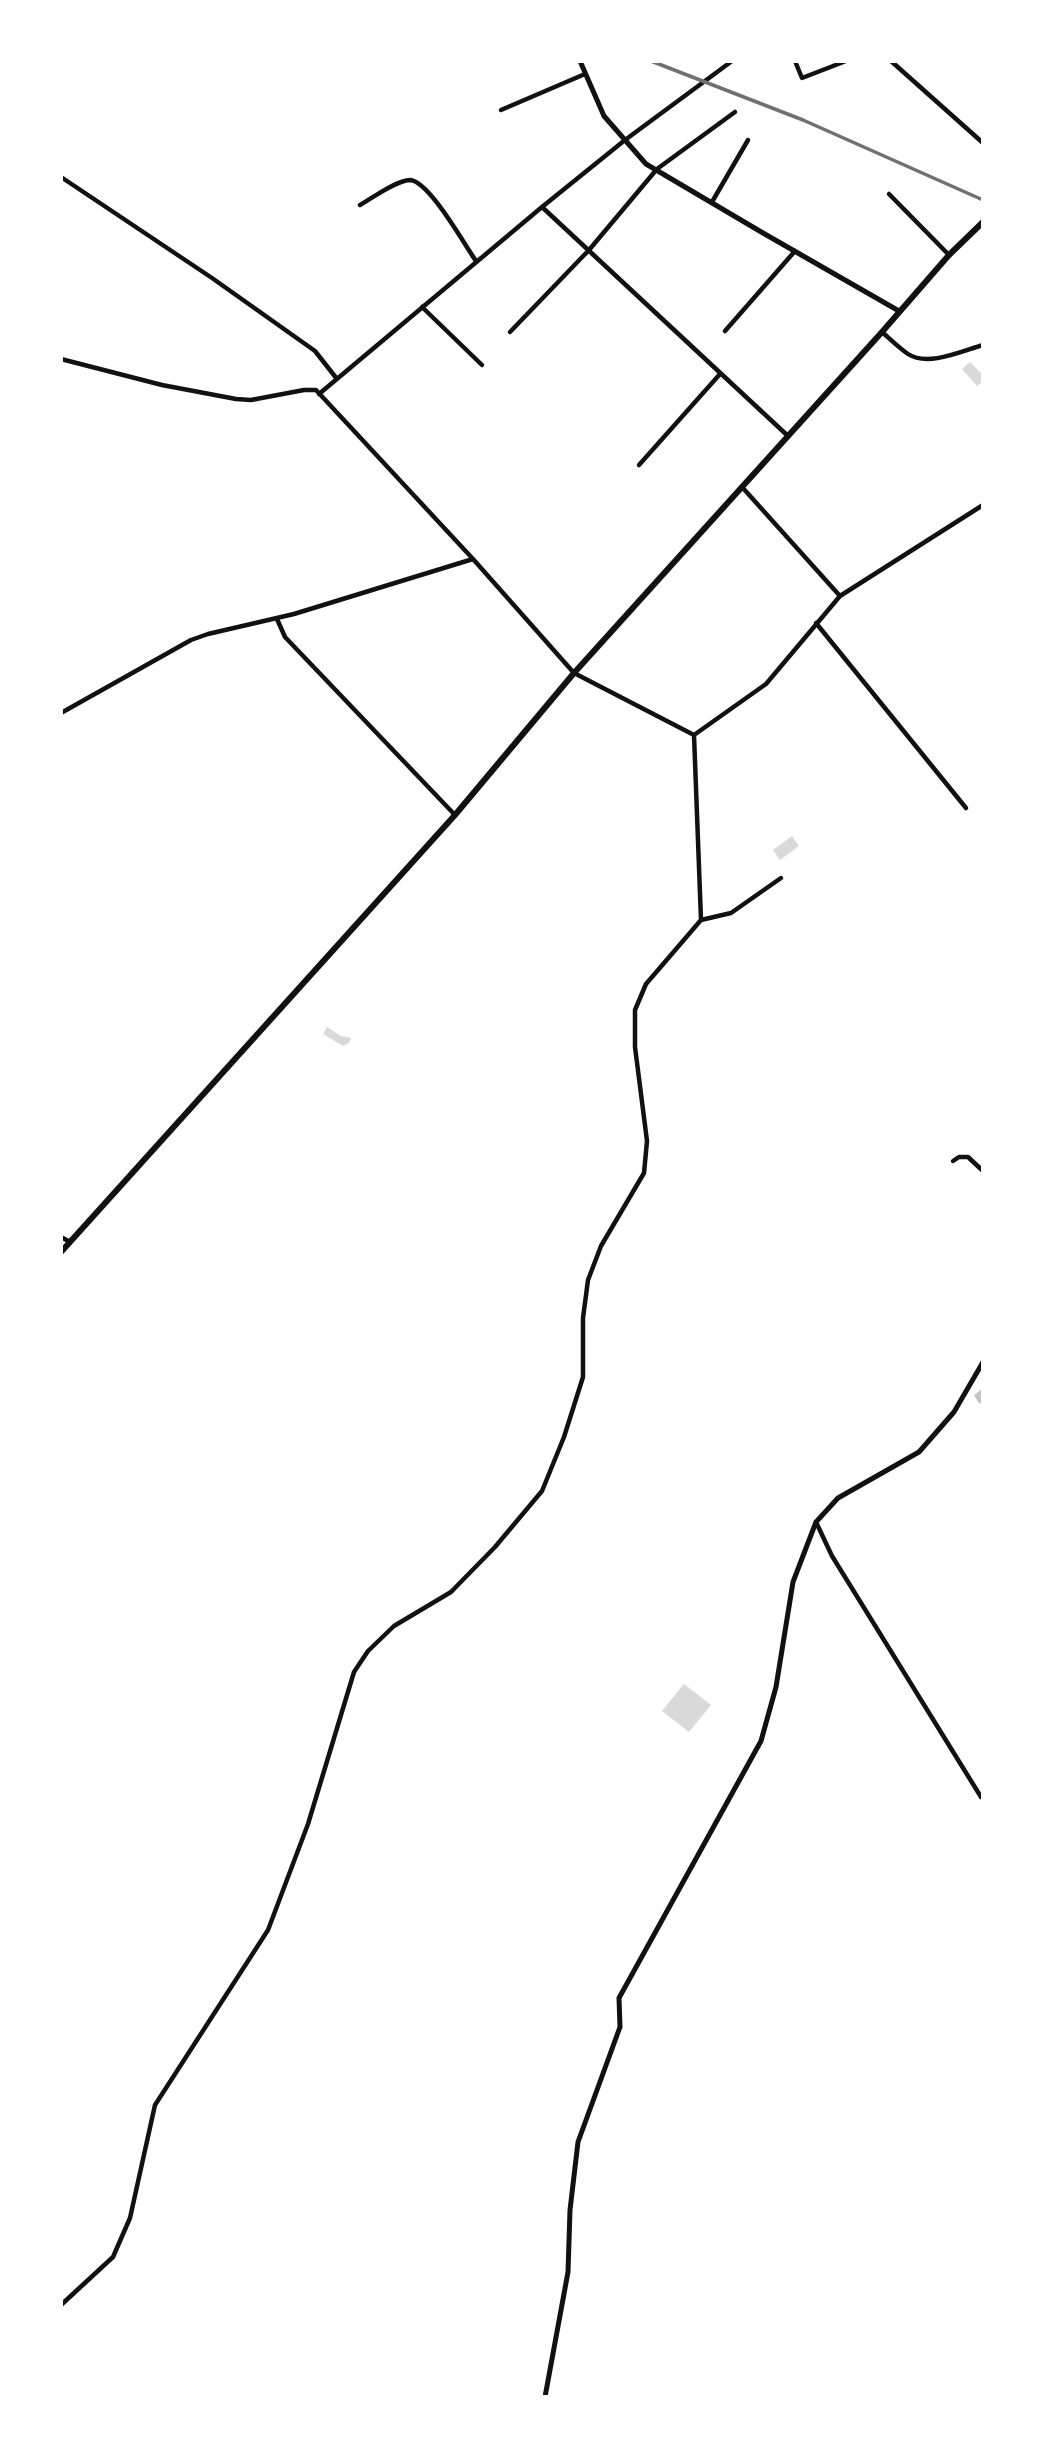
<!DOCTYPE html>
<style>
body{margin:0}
#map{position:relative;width:1044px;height:2458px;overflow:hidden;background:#fff;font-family:Rubik,sans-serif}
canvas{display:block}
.frame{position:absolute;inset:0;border:63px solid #fff;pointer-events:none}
</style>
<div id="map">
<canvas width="1044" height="2458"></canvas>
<div class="frame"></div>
</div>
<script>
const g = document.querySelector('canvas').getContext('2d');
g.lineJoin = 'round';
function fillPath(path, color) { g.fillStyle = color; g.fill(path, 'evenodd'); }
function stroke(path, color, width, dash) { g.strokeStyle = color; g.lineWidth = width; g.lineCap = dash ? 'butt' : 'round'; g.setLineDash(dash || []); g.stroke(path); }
fillPath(new Path2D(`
 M970,362L983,375V381L977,386L962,369Z
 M792,836L799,846L780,860L773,850Z
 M327,1027L341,1036L351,1038L349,1043L343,1046L323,1034Z
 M684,1684L711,1705L689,1732L662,1711Z`), '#d9d9d9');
fillPath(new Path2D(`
 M983,1388V1405L978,1402L974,1395Z`), '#c4c4c4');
stroke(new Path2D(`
 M795,61L802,78L846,61
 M891,61L983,143
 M501,110L585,74
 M61,177L212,278L315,351L337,379
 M889,194L949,255
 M712,202L748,140
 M360,205C372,198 397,180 410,180C429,181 464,244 476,261
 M542,207L788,436
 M422,307L482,365
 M725,331L795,251
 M510,332L589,250L657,169L735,112
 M882,332C890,339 899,348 908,354C928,367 962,351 983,345
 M61,359L162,385L236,399L251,400L304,390H316L473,559L574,673L694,735L701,920L646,984L635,1010V1047L647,1141L644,1173L601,1246L588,1280L583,1318V1377L564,1437L542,1491L495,1547L451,1592L394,1626L368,1651L354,1672L308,1824L268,1930L155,2105L130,2218L113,2257L61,2305
 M319,394L542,207L625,140L732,61
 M639,465L720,374
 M742,487L840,596
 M277,619L285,637L455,815
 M816,623L966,808
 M61,713L191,640L208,634L294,614L473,559
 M694,735L766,684L840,596L983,505
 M701,920L731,913L781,878
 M953,1161L959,1157H968L983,1171
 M61,1237L70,1242
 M816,1522L832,1556L981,1797`), '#111', 4.5);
stroke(new Path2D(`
 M580,61L604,116L646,164L763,233L899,311
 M545,2397L568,2272L570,2210L578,2142L620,2027L619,1998L761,1741L776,1687L793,1582L816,1522L838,1498L919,1452L954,1412L983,1362`), '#111', 5);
stroke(new Path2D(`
 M61,1252L455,815L574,673L882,332L949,255L983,222`), '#111', 6);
stroke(new Path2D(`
 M651,61L803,120L983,200`), '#707070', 3.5);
</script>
